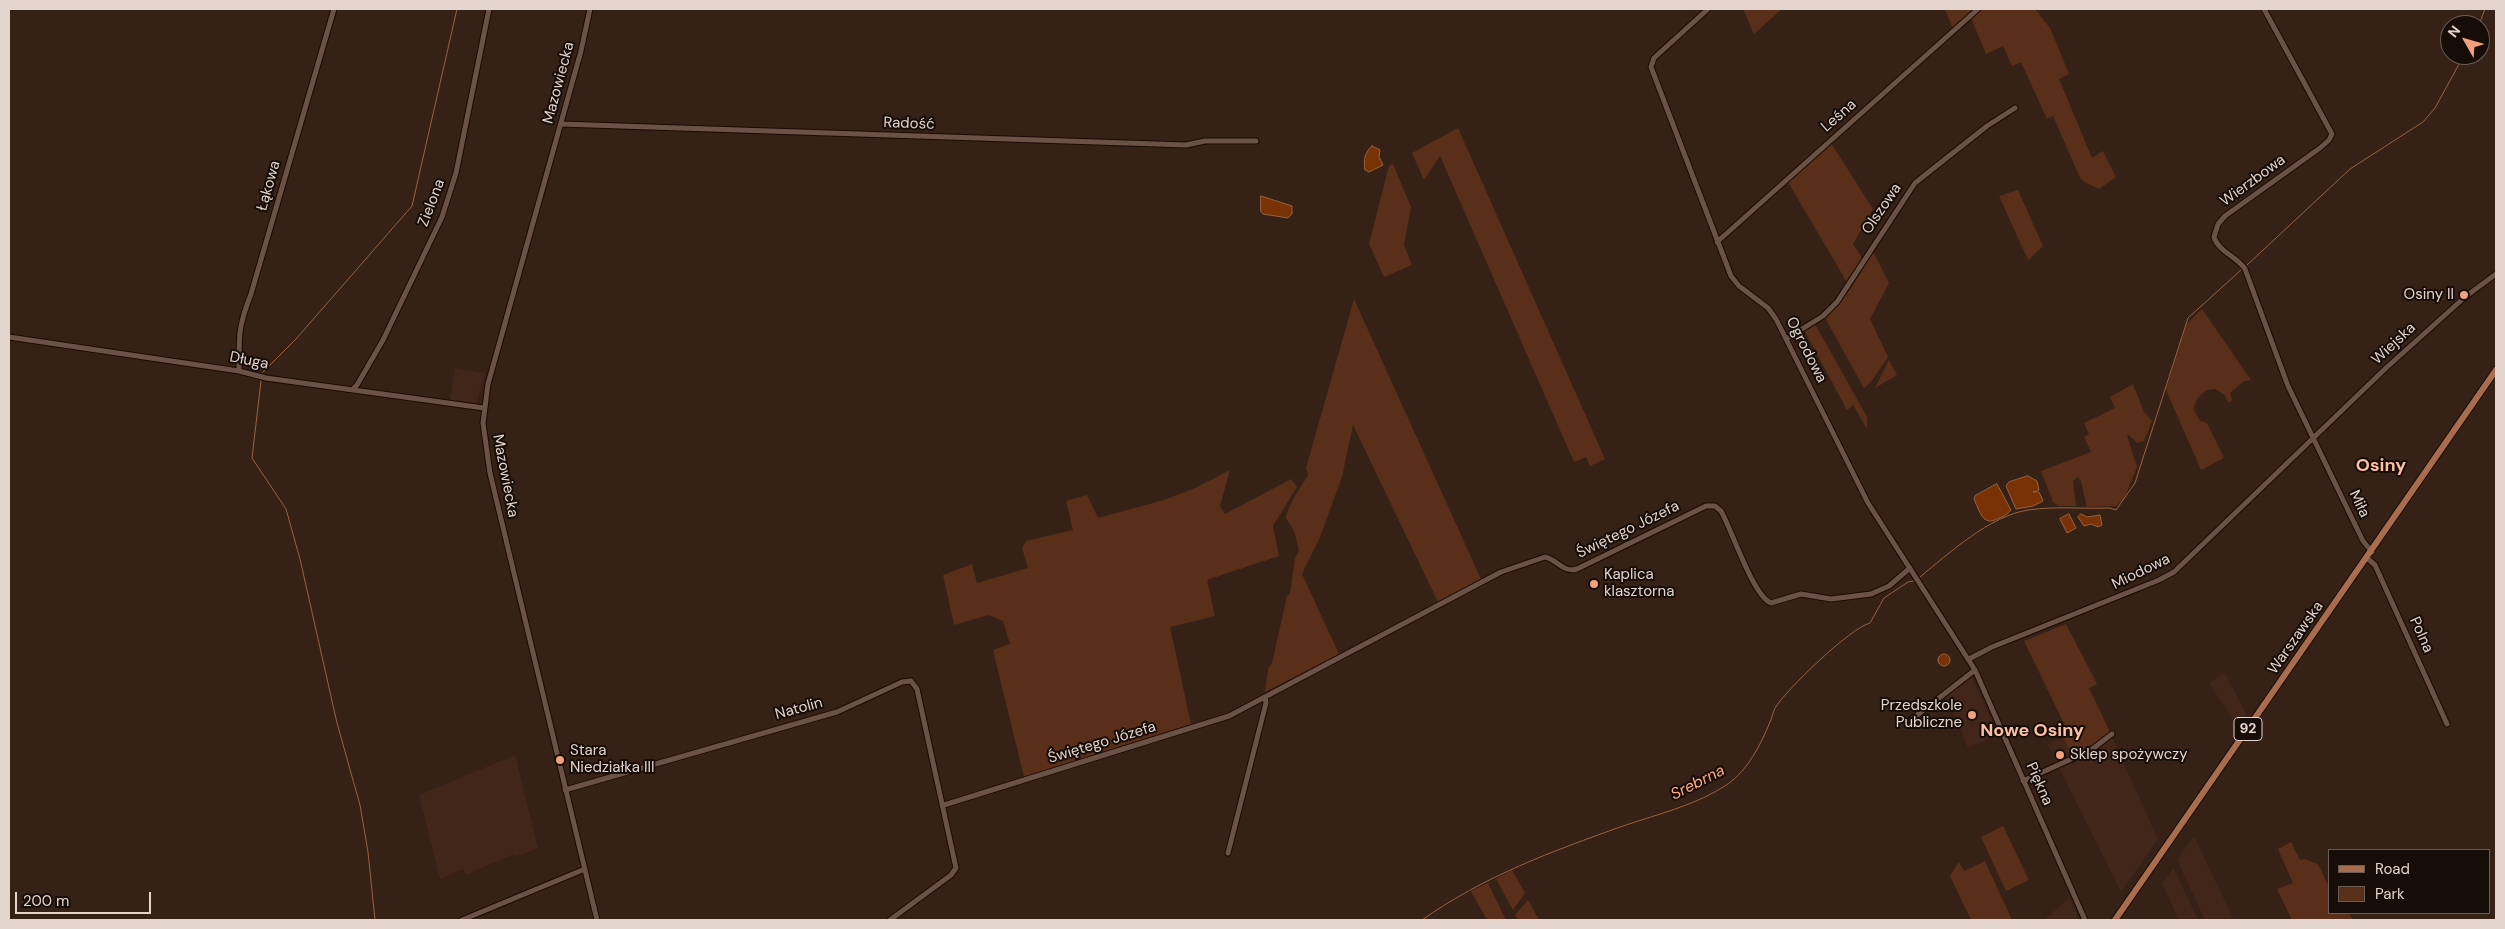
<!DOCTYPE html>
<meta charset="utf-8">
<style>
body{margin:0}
#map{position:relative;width:2505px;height:929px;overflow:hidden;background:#362117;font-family:"DM Sans",sans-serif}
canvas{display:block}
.frame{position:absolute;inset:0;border:10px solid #e3d4cd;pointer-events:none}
.legend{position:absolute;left:2328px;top:849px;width:162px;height:65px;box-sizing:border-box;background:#160d09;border:1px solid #685d57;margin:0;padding:6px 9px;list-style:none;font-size:15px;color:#e3d4cd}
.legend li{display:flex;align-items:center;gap:10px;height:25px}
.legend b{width:25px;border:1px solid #685d57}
.north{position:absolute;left:2440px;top:15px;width:50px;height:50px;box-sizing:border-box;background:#160d09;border:1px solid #685d57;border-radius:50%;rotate:308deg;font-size:14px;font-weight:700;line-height:20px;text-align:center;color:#e3d4cd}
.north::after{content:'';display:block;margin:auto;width:18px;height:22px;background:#f1a17b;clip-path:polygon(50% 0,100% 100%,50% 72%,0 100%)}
.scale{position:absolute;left:15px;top:892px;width:136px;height:22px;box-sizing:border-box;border:2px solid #e3d4cd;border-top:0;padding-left:6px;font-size:15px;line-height:18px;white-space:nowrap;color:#e3d4cd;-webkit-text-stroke:4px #160d09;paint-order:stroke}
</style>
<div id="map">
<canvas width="2505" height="929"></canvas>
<div class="frame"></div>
<ul class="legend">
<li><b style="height:6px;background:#a86c4e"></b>Road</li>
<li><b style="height:14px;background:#592f1a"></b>Park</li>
</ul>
<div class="north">N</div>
<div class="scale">200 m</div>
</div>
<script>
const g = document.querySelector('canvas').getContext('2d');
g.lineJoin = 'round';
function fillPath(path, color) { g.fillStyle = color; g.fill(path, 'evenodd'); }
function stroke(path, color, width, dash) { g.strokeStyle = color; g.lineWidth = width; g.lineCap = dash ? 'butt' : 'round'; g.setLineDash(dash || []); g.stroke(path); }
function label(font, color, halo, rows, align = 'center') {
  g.font = font + ' "DM Sans",sans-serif'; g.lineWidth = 4; g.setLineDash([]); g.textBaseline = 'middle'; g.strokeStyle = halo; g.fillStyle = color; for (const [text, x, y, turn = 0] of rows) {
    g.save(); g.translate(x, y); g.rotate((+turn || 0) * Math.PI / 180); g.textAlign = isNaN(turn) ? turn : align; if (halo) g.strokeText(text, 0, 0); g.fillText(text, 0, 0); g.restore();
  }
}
fillPath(new Path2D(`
 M455,368L485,373L476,405L450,401Z
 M2225,673L2247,716L2240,725L2236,724L2209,683Z
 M1970,678L1973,679L1998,735L1968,748L1946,696Z
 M2063,737L2073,757L2057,764L2047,744Z
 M2112,737L2158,839L2121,892L2059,768L2071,763L2074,765L2077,760L2095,750L2099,751L2101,746Z
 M515,755L538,848L515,857L514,854L466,875L463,869L440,879L419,795Z
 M2194,836L2234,920H2205L2177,860Z
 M2174,868V869L2198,920H2179L2162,883Z
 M2069,898L2077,914L2076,915L2078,920H2044Z`), '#422619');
fillPath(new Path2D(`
 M1743,9H1782L1754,34Z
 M1945,9H1976L1953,29Z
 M1982,9H2035L2050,28L2069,74L2059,79L2092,158L2103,151L2116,177L2099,189L2081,180L2053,116L2047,119L2021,62L2012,66L2003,46L1986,54L1971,18Z
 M1458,128L1605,459L1590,466L1586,457L1574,462L1440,156L1424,180L1412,153Z
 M1831,143L1873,209L1853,244L1862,258L1848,284L1788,182Z
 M1393,164L1411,207L1404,245L1412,265L1384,277L1369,244L1389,166Z
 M2018,190L2043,246L2028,260L1999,196Z
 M1873,251L1889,283L1870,319L1888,357L1871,382L1864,388L1825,318L1853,285Z
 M1354,299L1481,579L1438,602L1353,425L1342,477L1320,537L1302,574L1339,654L1265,692L1268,669L1272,663L1287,596L1290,594L1295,558L1299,550L1294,531L1286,518C1289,502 1300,489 1308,475L1306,468Z
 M2202,309L2251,380L2244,381L2230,393L2232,400L2228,403L2225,395L2216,389C2204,388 2194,399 2194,410L2200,421L2207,423L2224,458L2201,470L2166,390L2186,325Z
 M1815,324L1867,417V429L1853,405L1847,410L1804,330Z
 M1889,360L1897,375L1875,388Z
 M2133,384L2144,412L2152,421L2144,441L2137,443L2129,435L2127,436L2137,467L2124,499L2116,506L2087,507L2081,481L2078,477L2073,481L2076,506H2058L2053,502L2041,471L2091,452L2084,437L2089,434L2084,423L2115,408L2110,397Z
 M1230,470L1220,506L1225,514L1291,479L1297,487L1273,526L1279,556L1207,580L1215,616L1170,627L1191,724L1024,777L993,650L1010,644L1003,621L989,615L954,625L943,575L972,564L977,583L1028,568L1022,548L1026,541L1073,530L1066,501L1087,495L1098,518L1164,500L1193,489Z
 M2066,624L2097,684L2089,688L2110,732L2094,746L2073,757L2063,737L2069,734L2024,641Z
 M2003,826L2029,880L2006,891L1981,837Z
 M2291,842L2300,860L2304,859L2318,864L2329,887V913H2349L2353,920H2292L2277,889L2293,883L2278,849Z
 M1985,861L2012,920H1971L1950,876L1959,862L1964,871Z
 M1512,870L1525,893L1513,910L1496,879Z
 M1488,883L1505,918L1504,920H1487L1471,891Z
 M1528,900L1539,920H1518L1515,915Z`), '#592f1a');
const water = new Path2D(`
 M1372,146L1380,150L1379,157L1383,165L1369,172L1365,170C1363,160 1365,152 1372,146Z
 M1261,196L1292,206V214L1288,218L1263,214L1261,212Z
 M2028,476L2037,481L2039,490L2033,492H2039L2043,501L2033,506L2016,509L2006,486L2009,482Z
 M1997,484L2011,510C2007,515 2003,517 1997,519C1983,527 1979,510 1974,499L1975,496Z
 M2069,514L2076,528L2067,533L2060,519Z
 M2081,514L2087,517L2100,515L2102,525L2098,527L2091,524L2084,526L2078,517Z
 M1938 660a6 6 0 1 1 12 0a6 6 0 1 1-12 0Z`);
fillPath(water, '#783205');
stroke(water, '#986341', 1);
stroke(new Path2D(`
 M2479,25L2485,9
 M2247,265L2350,169L2423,122L2435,108L2464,55
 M263,372L296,339L412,206L457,9
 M261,381L252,458L286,509L300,559L337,723L360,805L368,852L375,920
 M1920,577C1949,553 1990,516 2028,510C2055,506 2083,509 2110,508L2116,510L2135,483L2188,318L2241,270
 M1422,920C1484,876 1553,851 1623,826C1658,814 1697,805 1728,784C1748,770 1761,744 1770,722C1772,718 1773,712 1775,708C1786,690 1850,628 1870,623L1884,598L1908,582L1914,581`), '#986341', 1);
const minor = new Path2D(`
 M590,9L581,51L488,384L483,423L490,473L597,920
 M1708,9L1654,58L1651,67L1731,276L1739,286L1768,308L1776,319L1868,503L1975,670L2085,920
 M2264,9L2332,134L2329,140L2320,148L2225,216L2218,224L2214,237C2218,251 2237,257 2245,269L2288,386L2363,541L2372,552
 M561,124L1186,145L1205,141H1256
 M1717,242L1978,9
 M9,337L239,371L266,378L484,408
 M1786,339L1823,316L1837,302L1915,183L1987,126L2015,108
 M239,371C239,336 238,327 251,294L334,9
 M353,389L357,385L383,340L442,217L456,173L489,9
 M2367,558L2375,565L2447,724
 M1969,659L1992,647L2159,580L2174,572L2386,368L2465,297L2496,274
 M1907,723L1975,670
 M2023,781L2091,750L2112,734
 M565,790L837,712L902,682L911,681L917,689L956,868L951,875L890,920
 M944,805L1229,716L1501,572L1545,557C1558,560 1563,573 1577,569L1706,506H1715L1721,511C1732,530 1753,596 1771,603L1801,594L1831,599L1871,594L1889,586L1910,568
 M1228,853L1266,703L1265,697
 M462,920L585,869`);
const major = new Path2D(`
 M2115,920L2496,370`);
stroke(minor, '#1c0a03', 7);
stroke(major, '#1c0a03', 8);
stroke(minor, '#6a5246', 5);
stroke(major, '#a86c4e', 6);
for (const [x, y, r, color] of [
 [2464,295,5,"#f1a17b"],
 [1594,584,5,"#f1a17b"],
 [1972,715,5,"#f1a17b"],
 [2060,755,5,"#f1a17b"],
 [560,760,5,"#f1a17b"]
]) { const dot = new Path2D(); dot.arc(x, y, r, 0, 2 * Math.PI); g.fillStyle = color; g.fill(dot); stroke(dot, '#160d09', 2); }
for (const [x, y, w] of [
 [2248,729,28]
]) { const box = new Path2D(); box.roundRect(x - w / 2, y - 11.5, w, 23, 4); g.fillStyle = '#160d09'; g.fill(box); stroke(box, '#e3d4cd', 1); }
label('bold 14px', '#e3d4cd', null, [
 ["92",2248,729]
]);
label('15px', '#e3d4cd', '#160d09', [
 ["Mazowiecka",559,83,-75],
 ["Leśna",1839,116,-41],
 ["Radość",909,124,2],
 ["Wierzbowa",2253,181,-36],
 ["Łąkowa",269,186,-74],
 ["Zielona",432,203,-69],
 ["Olszowa",1882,209,-56],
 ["Wiejska",2394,344,-43],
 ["Ogrodowa",1806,350,63],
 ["Długa",249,361,11],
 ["Mazowiecka",505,476,79],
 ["Miła",2359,504,65],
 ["Świętego Józefa",1628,530,-26],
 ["Miodowa",2141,572,-26],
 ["Polna",2421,635,66],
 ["Warszawska",2296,638,-55],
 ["Natolin",799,709,-15],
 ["Świętego Józefa",1102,743,-17],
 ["Piękna",2039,784,66]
]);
label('15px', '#e3d4cd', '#160d09', [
 ["Osiny II",2454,295,"right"],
 ["Kaplica",1604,575],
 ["klasztorna",1604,592],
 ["Przedszkole",1962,706,"right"],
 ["Publiczne",1962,723,"right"],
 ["Stara",570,751],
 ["Niedziałka III",570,768],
 ["Sklep spożywczy",2070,755]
], 'left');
label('italic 16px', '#feaa83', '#160d09', [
 ["Srebrna",1698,783,-27]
]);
label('bold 18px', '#fcbfa3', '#160d09', [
 ["Osiny",2381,466],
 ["Nowe Osiny",2032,731]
]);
</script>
